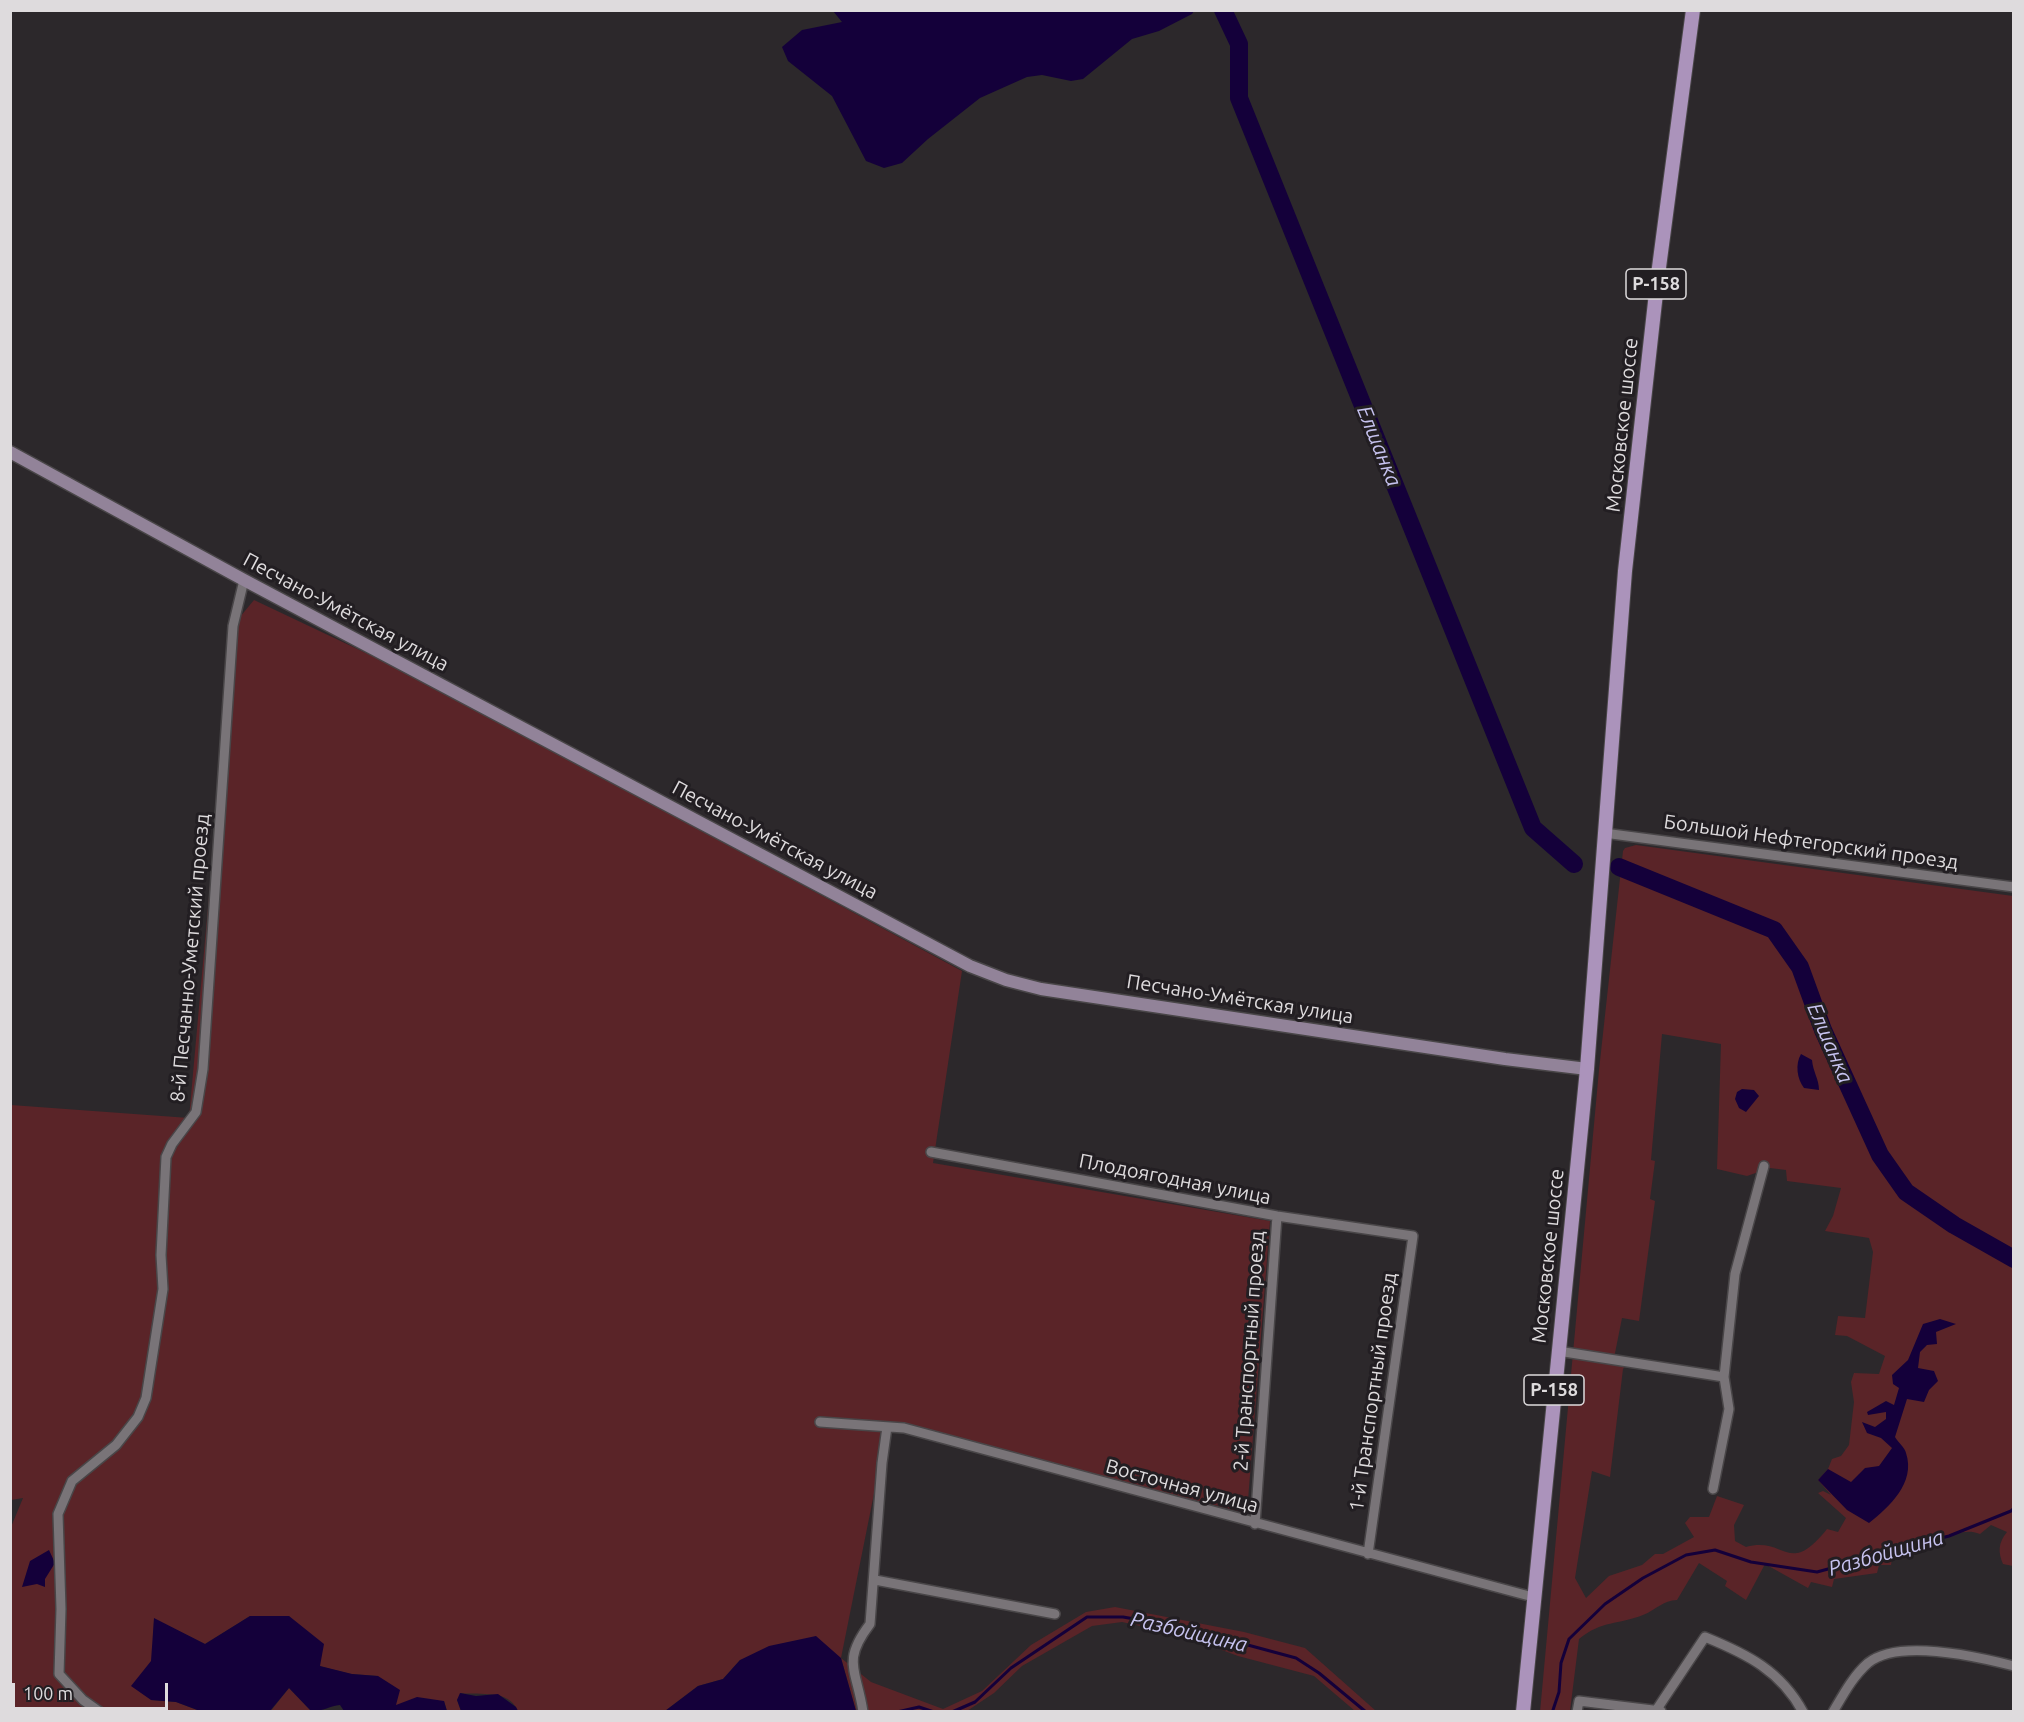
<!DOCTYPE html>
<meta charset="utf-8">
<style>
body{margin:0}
#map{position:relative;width:2024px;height:1722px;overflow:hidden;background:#2c282b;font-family:Ubuntu,sans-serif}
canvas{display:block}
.frame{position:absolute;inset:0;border:12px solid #dedbdd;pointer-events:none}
.scale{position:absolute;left:12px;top:1683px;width:156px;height:27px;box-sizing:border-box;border:3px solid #dedbdd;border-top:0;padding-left:8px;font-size:18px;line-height:21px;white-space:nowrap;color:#dedbdd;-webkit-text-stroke:4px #221e22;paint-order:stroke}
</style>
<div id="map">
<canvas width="2024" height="1722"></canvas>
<div class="frame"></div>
<div class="scale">100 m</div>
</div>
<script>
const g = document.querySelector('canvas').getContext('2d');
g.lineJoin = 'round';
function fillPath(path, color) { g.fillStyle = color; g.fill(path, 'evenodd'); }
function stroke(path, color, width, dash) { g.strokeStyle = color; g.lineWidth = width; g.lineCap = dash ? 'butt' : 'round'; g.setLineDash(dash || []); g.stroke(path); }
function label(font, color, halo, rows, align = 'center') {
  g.font = font + ' Ubuntu,sans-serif'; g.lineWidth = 6; g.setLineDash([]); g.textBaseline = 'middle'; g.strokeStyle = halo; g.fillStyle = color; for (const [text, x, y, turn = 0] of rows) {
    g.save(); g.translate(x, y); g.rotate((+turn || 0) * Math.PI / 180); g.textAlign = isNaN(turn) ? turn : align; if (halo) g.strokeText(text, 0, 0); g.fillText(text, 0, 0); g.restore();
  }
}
fillPath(new Path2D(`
 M254,600L406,672L962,971L933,1163L1270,1221L1247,1513L888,1424L841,1658L871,1682L943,1709L982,1691L1031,1645L1086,1612L1115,1607L1244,1632L1305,1648L1376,1711H1355L1314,1676L1238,1656L1179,1634L1122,1622L1092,1626L1022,1666L994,1693L967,1711H856L841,1658L740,1660L723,1679L698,1686L665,1711H518C508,1688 480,1696 461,1693L457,1700L461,1711H447L444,1701L396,1706L378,1676L351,1674L319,1666L289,1616H250L205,1644L154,1619L151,1700L176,1702L200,1711H11V1527L23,1498L11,1500V1105L189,1118L217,807L230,629Z
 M1636,845L2013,896V1566L2003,1564C1998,1552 1998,1543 2007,1532L1991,1525L1980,1534C1961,1527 1953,1540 1935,1534L1908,1549L1893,1552L1891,1565H1879L1877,1573L1834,1579L1832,1587L1811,1582L1808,1588L1765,1564L1746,1600L1725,1586L1727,1581L1699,1563L1677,1600C1663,1600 1656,1610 1643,1615C1618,1625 1602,1620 1579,1639L1570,1711L1540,1712L1599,1070L1623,851L1625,848ZM1662,1034L1721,1044L1717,1169L1747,1176L1770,1168L1786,1170L1787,1181L1841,1188L1833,1216L1825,1231L1869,1238L1873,1252L1865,1318L1838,1316L1835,1335L1847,1336L1885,1356L1879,1374L1854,1373L1851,1382L1854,1402L1849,1445L1841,1456L1832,1459L1828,1469L1818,1480L1831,1495L1823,1491L1818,1493L1846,1518L1838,1532L1827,1529C1788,1578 1786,1536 1746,1547L1735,1541L1734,1525L1744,1505L1717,1496L1709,1517H1690L1685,1523L1694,1537L1663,1554H1655L1642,1565L1609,1576L1586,1598L1575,1578L1592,1471L1610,1477L1623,1369L1630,1360L1614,1358L1622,1318L1639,1321L1655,1201L1650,1199L1655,1161L1651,1160Z
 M289,1688L311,1711L270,1712Z`), '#5a2428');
fillPath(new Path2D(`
 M833,11H1194L1192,14L1159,31L1132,39L1083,79L1071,81L1042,75L1027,77L980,98L928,139L902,163L884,168L866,161L832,96L788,61L782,47L802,30L842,22Z
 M1801,1054L1812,1060C1813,1072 1819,1079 1819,1090L1804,1088C1797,1079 1795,1064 1801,1054Z
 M1742,1089L1754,1090L1759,1096L1746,1112L1739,1108L1735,1099L1737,1092Z
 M1940,1319L1956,1324L1936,1332L1937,1344L1927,1345L1920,1352L1918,1368L1934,1371L1938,1381L1929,1390L1924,1402L1907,1399L1895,1437C1898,1442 1905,1448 1906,1453C1916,1483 1889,1507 1869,1523L1847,1510L1818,1480L1828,1469L1851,1482L1865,1468L1879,1466L1892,1448L1881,1438L1867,1433L1862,1422L1875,1427L1886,1419V1412L1868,1415L1867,1412L1886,1401L1894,1405L1899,1388L1893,1384L1892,1375L1908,1360L1923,1324Z
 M49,1550L55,1563L45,1579V1587L37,1584L22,1587L30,1561Z
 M250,1616H289L324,1644L320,1666L352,1674L378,1676L400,1690L396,1705L417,1697L444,1701L447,1711H344L340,1705C330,1706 321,1712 311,1711L289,1688L270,1711H200L176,1702L151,1700L131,1686L151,1661L154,1618L205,1644Z
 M816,1636L841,1658L856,1711H665L698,1686L723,1679L740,1660L769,1646Z
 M460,1693L476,1696L498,1694L516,1707L518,1711H461L457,1700Z`), '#14003a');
stroke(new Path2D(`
 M1553,1710L1559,1692L1561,1663L1569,1639L1605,1604L1643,1578L1686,1555L1715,1550L1751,1562L1817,1572L1949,1536L2011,1511L2014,1508
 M897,1712L919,1707L934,1712
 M952,1712L975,1702L1011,1668L1087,1617H1123L1181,1627L1296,1658L1319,1673L1366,1712`), '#14003a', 3);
stroke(new Path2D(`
 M1223,10L1239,44V98L1533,828L1574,864
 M1619,867L1774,930L1800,967L1823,1030L1880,1155L1906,1192L1954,1225L2014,1259`), '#14003a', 18);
const minor = new Path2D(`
 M1604,833L2014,887
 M931,1152L1277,1216L1413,1236L1368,1554
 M1558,1351L1724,1377
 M820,1422L904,1428L1533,1597
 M1713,1489L1729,1409L1724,1377L1735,1274L1764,1166
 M1255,1524L1277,1216
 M875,1580L1055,1614
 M1657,1709L1705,1637C1747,1654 1781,1671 1803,1712
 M100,1712L83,1700L59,1674L61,1609L58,1514L72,1481L116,1445L138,1417L146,1398L163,1289L161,1255L166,1157L172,1144L196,1112L203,1069L233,626L244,580
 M863,1712C857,1670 841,1662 870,1624L882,1463L887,1427
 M1577,1712L1579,1701L1661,1711
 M1833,1712C1843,1695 1853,1676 1868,1663C1899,1638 1979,1657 2014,1666`);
const secondary = new Path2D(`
 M10,452L244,580L970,966L1006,980L1041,989L1505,1059L1587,1069`);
const primary = new Path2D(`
 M1523,1712L1587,1069L1625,571L1658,275L1693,10`);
stroke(minor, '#494648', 12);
stroke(secondary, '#494648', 15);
stroke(primary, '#494648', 16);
stroke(minor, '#797478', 9);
stroke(secondary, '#928399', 12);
stroke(primary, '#ab93bb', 14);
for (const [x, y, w] of [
 [1656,284,60],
 [1554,1390,60]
]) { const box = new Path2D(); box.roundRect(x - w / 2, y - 15, w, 30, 4.5); g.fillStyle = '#221e22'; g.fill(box); stroke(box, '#dedbdd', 1.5); }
label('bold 18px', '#dedbdd', null, [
 ["Р-158",1656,284],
 ["Р-158",1554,1390]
]);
label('20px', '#dedbdd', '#221e22', [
 ["Московское шоссе",1622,425,-84],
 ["Песчано-Умётская улица",346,612,28],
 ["Песчано-Умётская улица",775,840,28],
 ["Большой Нефтегорский проезд",1811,842,8],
 ["8-й Песчанно-Уметский проезд",190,958,-85],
 ["Песчано-Умётская улица",1240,999,9],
 ["Плодоягодная улица",1175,1179,11],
 ["Московское шоссе",1548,1256,-84],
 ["2-й Транспортный проезд",1249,1351,-86],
 ["1-й Транспортный проезд",1373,1392,-82],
 ["Восточная улица",1182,1486,15]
]);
label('italic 21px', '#c6c2ef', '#221e22', [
 ["Елшанка",1379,446,68],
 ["Елшанка",1830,1043,67],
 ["Разбойщина",1886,1553,-16],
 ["Разбойщина",1189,1632,13]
]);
</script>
